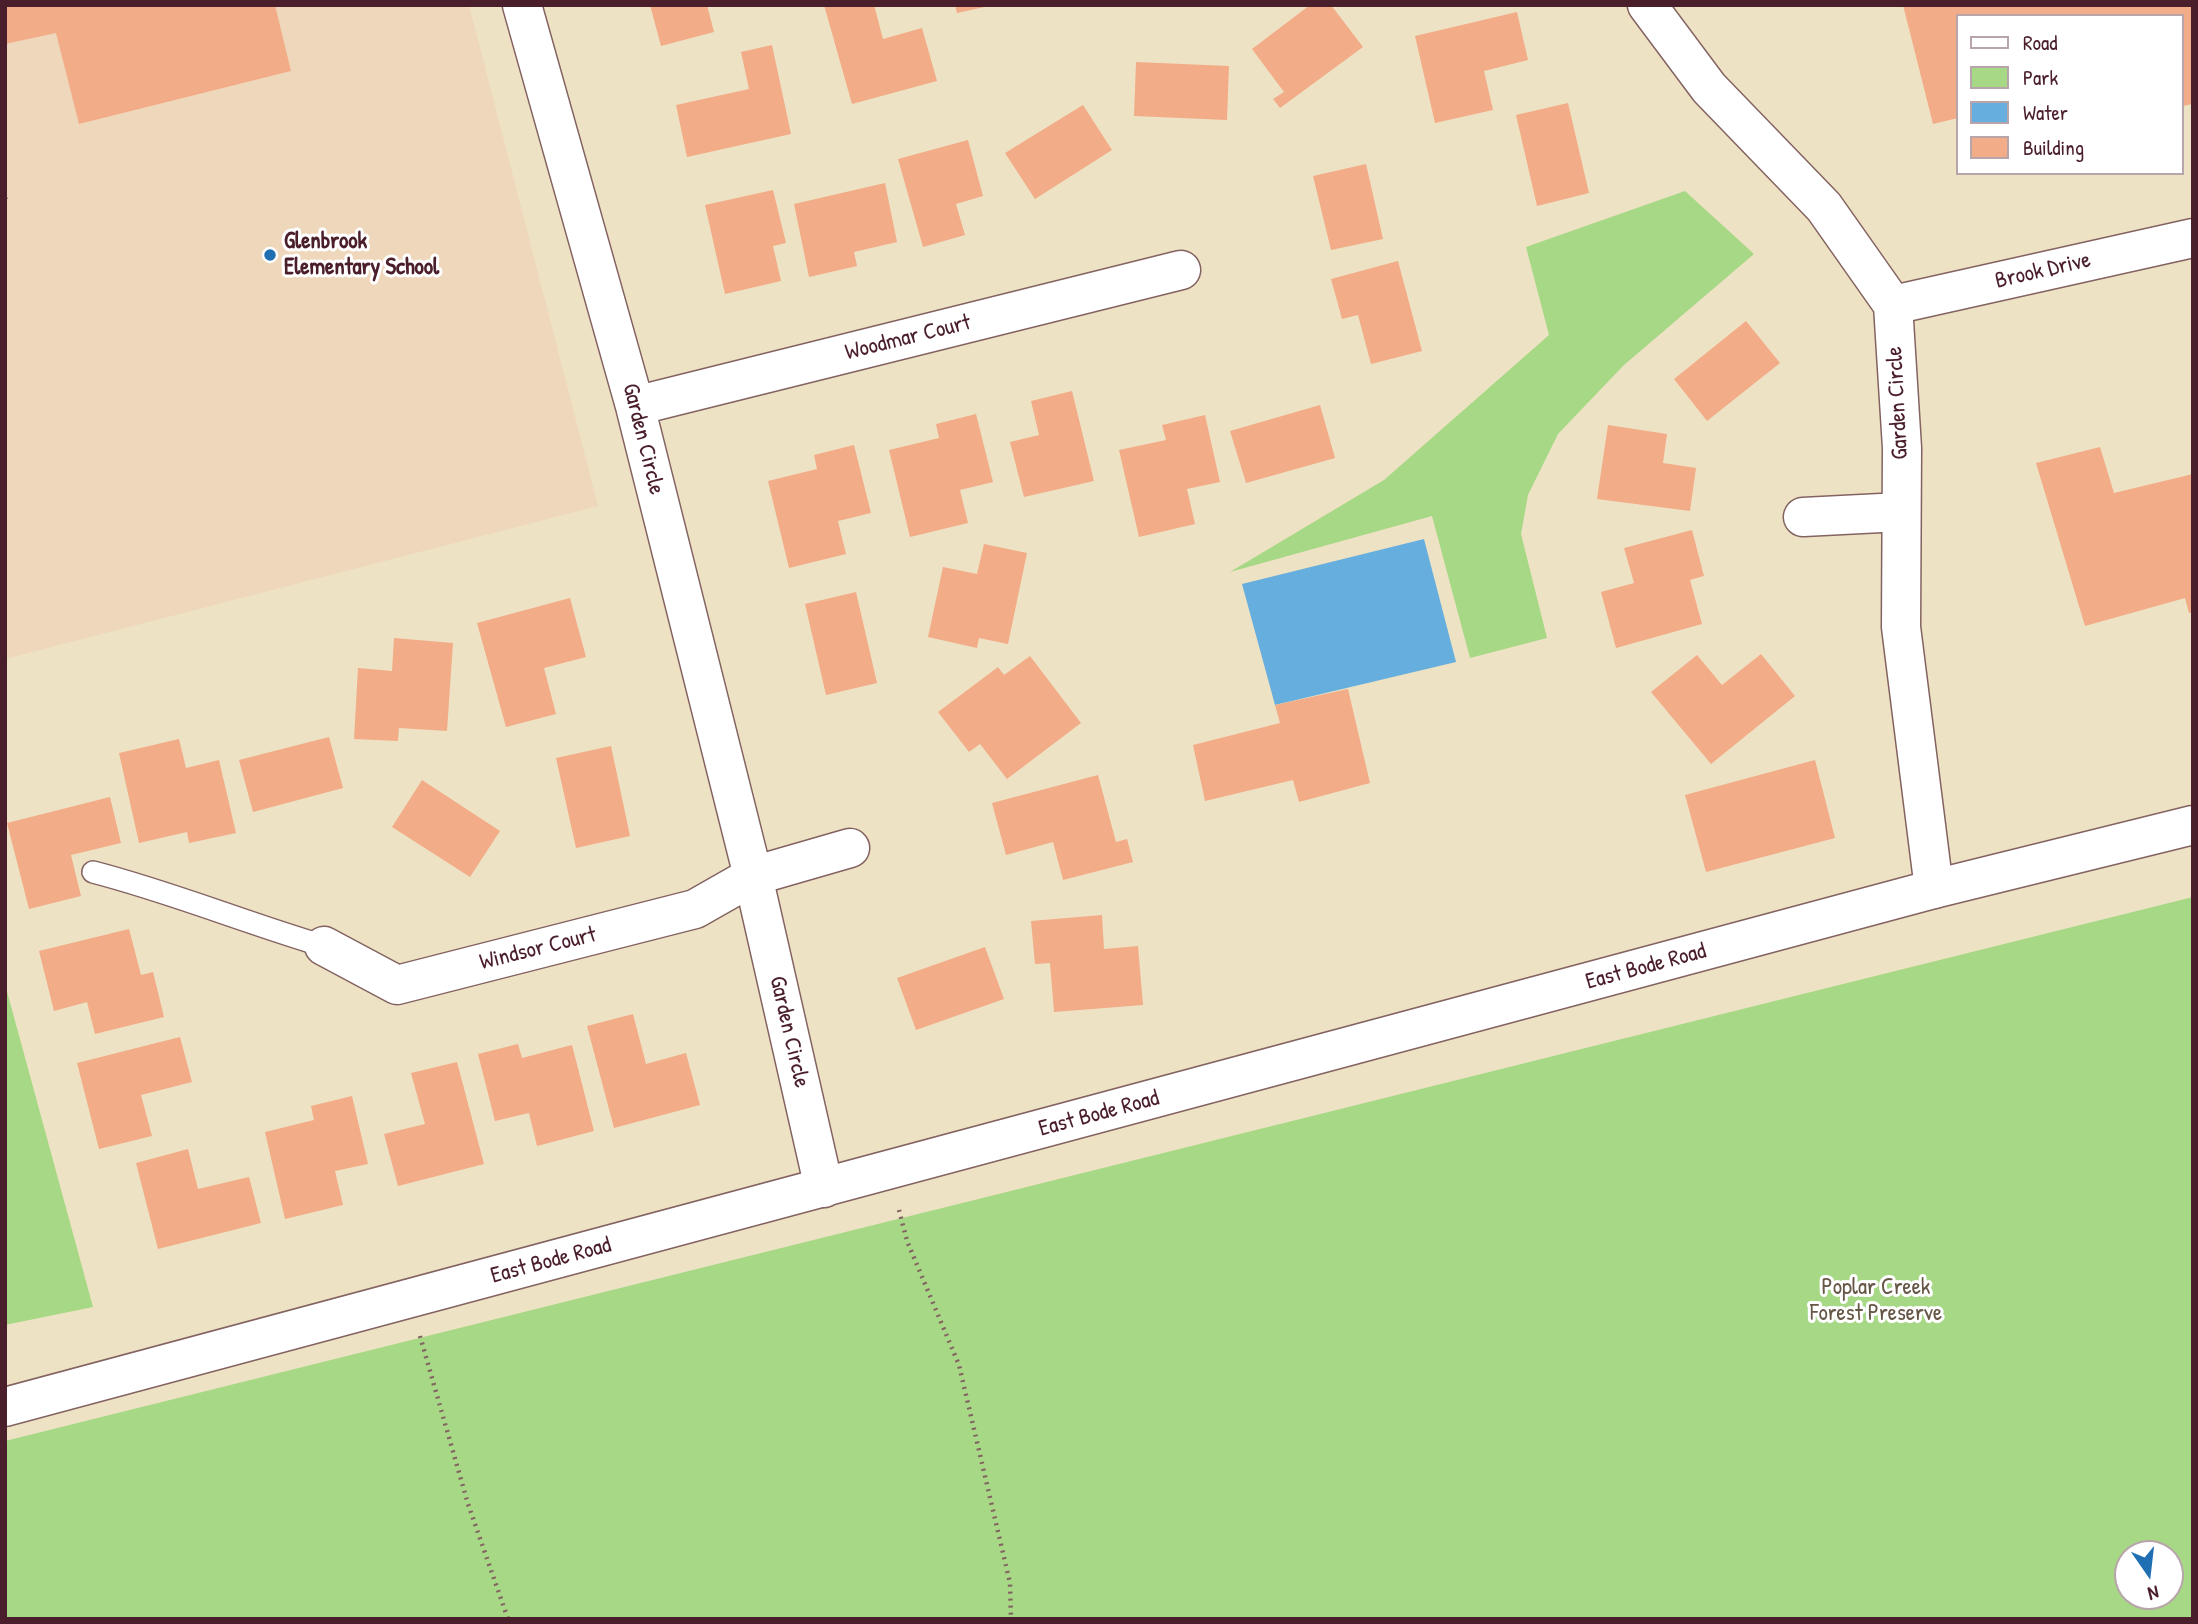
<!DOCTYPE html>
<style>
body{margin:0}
#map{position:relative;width:2198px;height:1624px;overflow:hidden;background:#eee2c4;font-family:"Patrick Hand",sans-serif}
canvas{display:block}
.frame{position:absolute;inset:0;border:7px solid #4a1f2b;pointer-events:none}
.legend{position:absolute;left:1956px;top:14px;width:228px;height:161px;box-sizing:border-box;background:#fff;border:2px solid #b7a5aa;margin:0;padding:9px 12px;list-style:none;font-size:21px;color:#4a1f2b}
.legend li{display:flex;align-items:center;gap:14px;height:35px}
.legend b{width:35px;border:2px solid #b7a5aa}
.north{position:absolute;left:2114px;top:1540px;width:70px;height:70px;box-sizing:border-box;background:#fff;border:2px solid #b7a5aa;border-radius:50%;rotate:166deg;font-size:19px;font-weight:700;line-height:28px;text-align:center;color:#4a1f2b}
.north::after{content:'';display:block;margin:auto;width:24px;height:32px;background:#1f6fb2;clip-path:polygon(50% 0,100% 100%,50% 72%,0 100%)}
</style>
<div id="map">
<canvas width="2198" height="1624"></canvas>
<div class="frame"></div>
<ul class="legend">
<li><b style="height:9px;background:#fff"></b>Road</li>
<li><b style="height:19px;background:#a7d886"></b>Park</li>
<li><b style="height:19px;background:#66aedd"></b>Water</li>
<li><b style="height:19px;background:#f2ac88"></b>Building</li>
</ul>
<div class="north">N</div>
</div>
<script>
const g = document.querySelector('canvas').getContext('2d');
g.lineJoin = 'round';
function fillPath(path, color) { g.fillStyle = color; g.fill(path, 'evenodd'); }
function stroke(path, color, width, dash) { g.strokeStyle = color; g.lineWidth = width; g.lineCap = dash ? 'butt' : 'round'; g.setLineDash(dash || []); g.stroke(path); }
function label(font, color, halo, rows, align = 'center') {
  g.font = font + ' "Patrick Hand",sans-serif'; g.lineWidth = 6; g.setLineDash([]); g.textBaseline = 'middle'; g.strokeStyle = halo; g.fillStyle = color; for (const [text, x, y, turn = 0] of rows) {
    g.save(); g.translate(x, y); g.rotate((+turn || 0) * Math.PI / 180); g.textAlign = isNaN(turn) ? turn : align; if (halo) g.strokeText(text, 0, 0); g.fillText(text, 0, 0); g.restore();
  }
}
fillPath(new Path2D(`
 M5,5H469L598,506L5,659Z`), '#eed7bb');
fillPath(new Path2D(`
 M1685,191L1754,254L1624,365L1558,434L1528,495L1521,534L1547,638L1470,658L1432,516L1230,572L1384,480L1549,335L1526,247Z
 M2193,897V1619H5V1441ZM2128,1554H2170V1596H2128Z
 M5,984L93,1307L5,1325Z`), '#a7d886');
fillPath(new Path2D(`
 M1424,539L1456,662L1275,705L1242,584Z`), '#66aedd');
fillPath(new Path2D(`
 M5,5H275L291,71L79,124L56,33L5,44Z
 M650,5H707L714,32L661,46Z
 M824,5H874L883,39L922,28L937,81L852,104Z
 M955,5H989V6L957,13Z
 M1310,5H1331L1363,47L1280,108L1273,99L1284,92L1252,49Z
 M1903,5H2193V104L2182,106V16H1958V118L1933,124Z
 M1517,12L1528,60L1484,71L1493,110L1435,123L1415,36Z
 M772,45L791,134L687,157L676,105L749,89L741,52Z
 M1136,62L1229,66L1227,120L1134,116Z
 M1568,103L1589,193L1537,206L1516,115Z
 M1083,105L1112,150L1035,199L1005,153Z
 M968,140L983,196L956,204L965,235L923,247L898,159Z
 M1366,164L1383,239L1331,250L1313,176Z
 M885,183L897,242L854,252L857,266L809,277L794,204Z
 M773,190L786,243L773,246L781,281L725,294L705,205Z
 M1398,261L1422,351L1371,364L1358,315L1342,319L1331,279Z
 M1746,321L1780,363L1707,421L1674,379Z
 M1072,391L1094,481L1024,497L1010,442L1039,435L1031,401Z
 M1320,405L1335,458L1246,483L1230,431Z
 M976,414L993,482L960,490L968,523L910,537L889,450L939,438L936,424Z
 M1205,415L1220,482L1187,489L1195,524L1139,537L1119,450L1166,440L1162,425Z
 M1608,425L1667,434L1663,463L1696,468L1690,511L1597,499Z
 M854,445L871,513L838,521L846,554L789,568L768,481L817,469L814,455Z
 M2100,447L2114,493L2193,474V612L2189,613L2185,598L2085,626L2036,463Z
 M1692,530L1704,576L1690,580L1702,624L1616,648L1601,592L1634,583L1624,548Z
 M984,544L1027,553L1008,644L979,638L977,648L928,637L943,567L977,574Z
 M856,592L877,683L826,695L805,604Z
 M570,598L586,657L544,668L556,714L506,727L477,623Z
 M394,638L453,643L447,731L399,728L398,741L354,739L358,668L392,671Z
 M1761,654L1795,696L1711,764L1651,692L1697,655L1722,685Z
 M1030,656L1081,723L1007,779L980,744L969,752L938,712L998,667L1004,675Z
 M1348,689L1370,783L1299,802L1293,780L1205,801L1193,745L1280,723L1275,705Z
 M329,737L343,788L253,812L239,760Z
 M179,739L186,768L219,760L236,833L189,843L187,832L139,843L119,753Z
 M611,746L630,836L576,848L556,758Z
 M1815,760L1835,838L1706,872L1685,795Z
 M1098,775L1116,842L1127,839L1133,862L1063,880L1053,842L1006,855L992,803Z
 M422,780L500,831L470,877L392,827Z
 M110,797L121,843L71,855L81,896L29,909L7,823Z
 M1102,915L1104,949L1138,946L1143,1005L1054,1012L1050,963L1035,964L1031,921Z
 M129,929L141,975L153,972L164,1017L95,1034L87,1002L54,1011L39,951Z
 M985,947L1004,999L916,1030L897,978Z
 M633,1014L646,1064L686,1053L700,1105L614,1128L587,1026Z
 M180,1037L192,1082L141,1095L152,1136L99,1149L77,1063Z
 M518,1044L522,1058L572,1045L594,1131L537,1146L529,1113L495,1121L478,1054Z
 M457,1062L484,1164L398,1186L384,1134L425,1124L411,1073Z
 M352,1096L368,1164L335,1171L343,1205L285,1219L265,1132L314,1120L311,1106Z
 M188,1149L198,1189L249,1177L261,1223L158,1249L136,1163Z`), '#f2ac88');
const service = new Path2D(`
 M93,872C171,892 246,923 324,946`);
const minor = new Path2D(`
 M522,5L635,406L753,876L824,1188
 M1647,5L1709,88L1824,207L1893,305L1902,448L1901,627L1934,889
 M1893,305L2193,238
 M635,406L1181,270
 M1803,517L1901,512
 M324,946L397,985L695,909L753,876L850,848`);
const tertiary = new Path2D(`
 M5,1407L1934,889L2193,825`);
stroke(service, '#836361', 24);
stroke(minor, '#836361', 41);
stroke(tertiary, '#836361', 41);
stroke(new Path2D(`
 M5,198L7,196
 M899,1210L907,1241L959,1365L1010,1583L1011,1619
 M420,1336L468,1504L508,1619`), '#836361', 4.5, [2, 5]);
stroke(service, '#fff', 21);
stroke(minor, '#fff', 38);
stroke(tertiary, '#fff', 38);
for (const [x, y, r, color] of [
 [270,255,7,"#1f6fb2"]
]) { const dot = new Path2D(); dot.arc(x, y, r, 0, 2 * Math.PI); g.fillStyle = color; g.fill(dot); stroke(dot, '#fff', 2.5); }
label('bold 23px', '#4a1f2b', '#fff', [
 ["Glenbrook",284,242],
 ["Elementary School",284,268]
], 'left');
label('23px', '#4a1f2b', '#fff', [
 ["Brook Drive",2043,271,-13],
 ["Woodmar Court",908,338,-14],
 ["Garden Circle",1898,403,-93],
 ["Garden Circle",643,439,76],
 ["Windsor Court",538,949,-14],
 ["East Bode Road",1646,967,-15],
 ["Garden Circle",789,1032,77],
 ["East Bode Road",1099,1114,-15],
 ["East Bode Road",551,1261,-15]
]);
label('23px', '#665646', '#fff', [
 ["Poplar Creek",1876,1288],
 ["Forest Preserve",1876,1314]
]);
</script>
